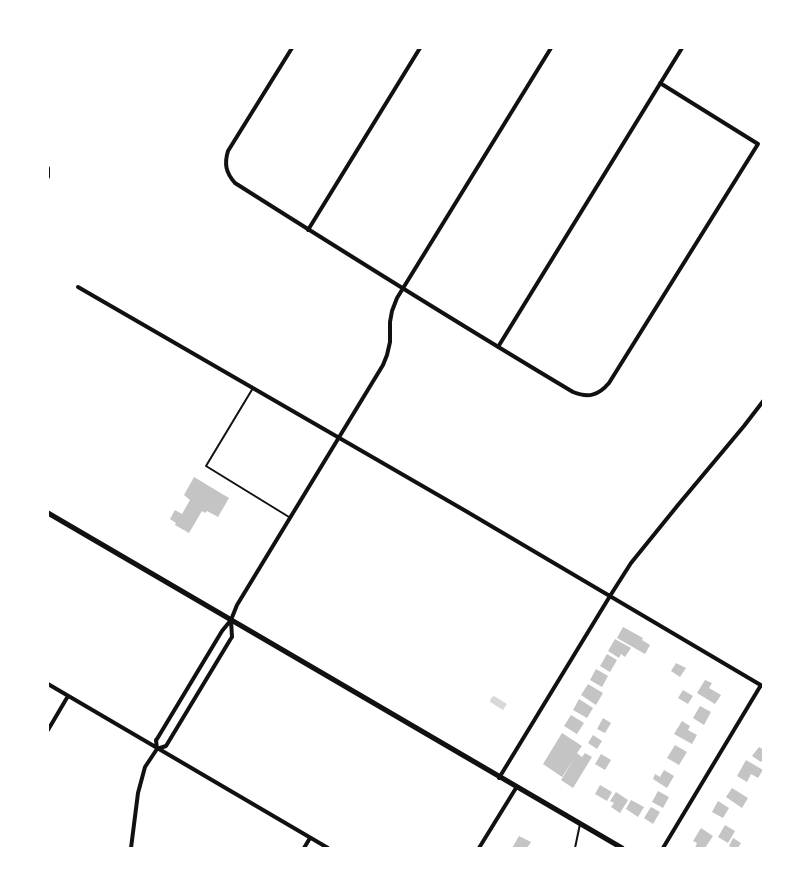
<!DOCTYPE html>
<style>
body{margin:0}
#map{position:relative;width:811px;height:896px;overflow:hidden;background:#fff;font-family:Overpass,sans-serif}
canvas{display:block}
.frame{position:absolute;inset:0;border:49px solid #fff;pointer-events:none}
</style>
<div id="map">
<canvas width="811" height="896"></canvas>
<div class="frame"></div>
</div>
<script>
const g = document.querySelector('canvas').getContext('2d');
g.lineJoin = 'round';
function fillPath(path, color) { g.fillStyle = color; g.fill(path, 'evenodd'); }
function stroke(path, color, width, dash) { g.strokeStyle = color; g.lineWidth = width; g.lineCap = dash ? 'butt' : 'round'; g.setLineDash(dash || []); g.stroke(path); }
fillPath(new Path2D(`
 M494,696L507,704L503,710L490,702L491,698Z`), '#d9d9d9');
fillPath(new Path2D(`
 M194,477L229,498L218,517L207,511L205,513L202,511L189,533L175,525L176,523L170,519L175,510L182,514L190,500L184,495Z
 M623,627L643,638L642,640L650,645L645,654L617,638Z
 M615,639L631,648L625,657L621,654L619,658L608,651Z
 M607,654L617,660L610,672L600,666Z
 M676,663L686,668L680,677L671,671Z
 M596,669L608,676L602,687L590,680Z
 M705,680L712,683L709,688L721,695L715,704L697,693Z
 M588,684L603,693L596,705L581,695Z
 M683,690L693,696L688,704L678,698Z
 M579,699L593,708L587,718L573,710Z
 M700,706L711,712L704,725L693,718Z
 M571,715L584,723L577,734L564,726Z
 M603,718L611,723L605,733L597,729Z
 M682,721L690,726L688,730L697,735L692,744L674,734Z
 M562,733L582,746L577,753L582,757L585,753L592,757L573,788L561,780L574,759L562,777L543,764Z
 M593,735L602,741L597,749L588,743Z
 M675,745L687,752L679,765L667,758Z
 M759,747L764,750V758L761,762L752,756Z
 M601,754L611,760L605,770L595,764Z
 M746,760L763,770L758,778L751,774L747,782L737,776Z
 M664,770L674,776L667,788L653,779L655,774L660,777Z
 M600,785L612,792L607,801L595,794Z
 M732,788L748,798L742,808L726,797Z
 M658,791L669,797L663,808L652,802Z
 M616,792L628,800L620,813L611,807L614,803L610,801Z
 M631,800L644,807L638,817L626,809Z
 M718,801L729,808L723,818L712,812Z
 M651,807L660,812L653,824L644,818Z
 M725,825L735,831L728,843L718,837Z
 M701,828L713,836L705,848H695L697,843L693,841Z
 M519,836L531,842L527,848H512Z
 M733,838L741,843L738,848H733L729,846Z`), '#c4c4c4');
stroke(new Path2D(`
 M253,388L206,466L289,517
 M575,848L580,824`), '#111', 2);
stroke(new Path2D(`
 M292,48L228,151C224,164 226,173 235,183C347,254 459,324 573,392C588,398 598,396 609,383L758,144L660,83
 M48,168V177
 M308,230L420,48
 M78,287L464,510L764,687
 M498,347L682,48
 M48,684L328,848
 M48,730L68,696
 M157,749L156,740L157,739L222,631L231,620
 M499,778L610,596L631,563L678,505L744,426L764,400
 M131,848L138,793L145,767L157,749L166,746L230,640L232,637L231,620L237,605L383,365L387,355L390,342V322L392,311L397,298L551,48
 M304,848L310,838
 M479,848L516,788
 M663,848L761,685`), '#111', 4);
stroke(new Path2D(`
 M48,513L622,848`), '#111', 5);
</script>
